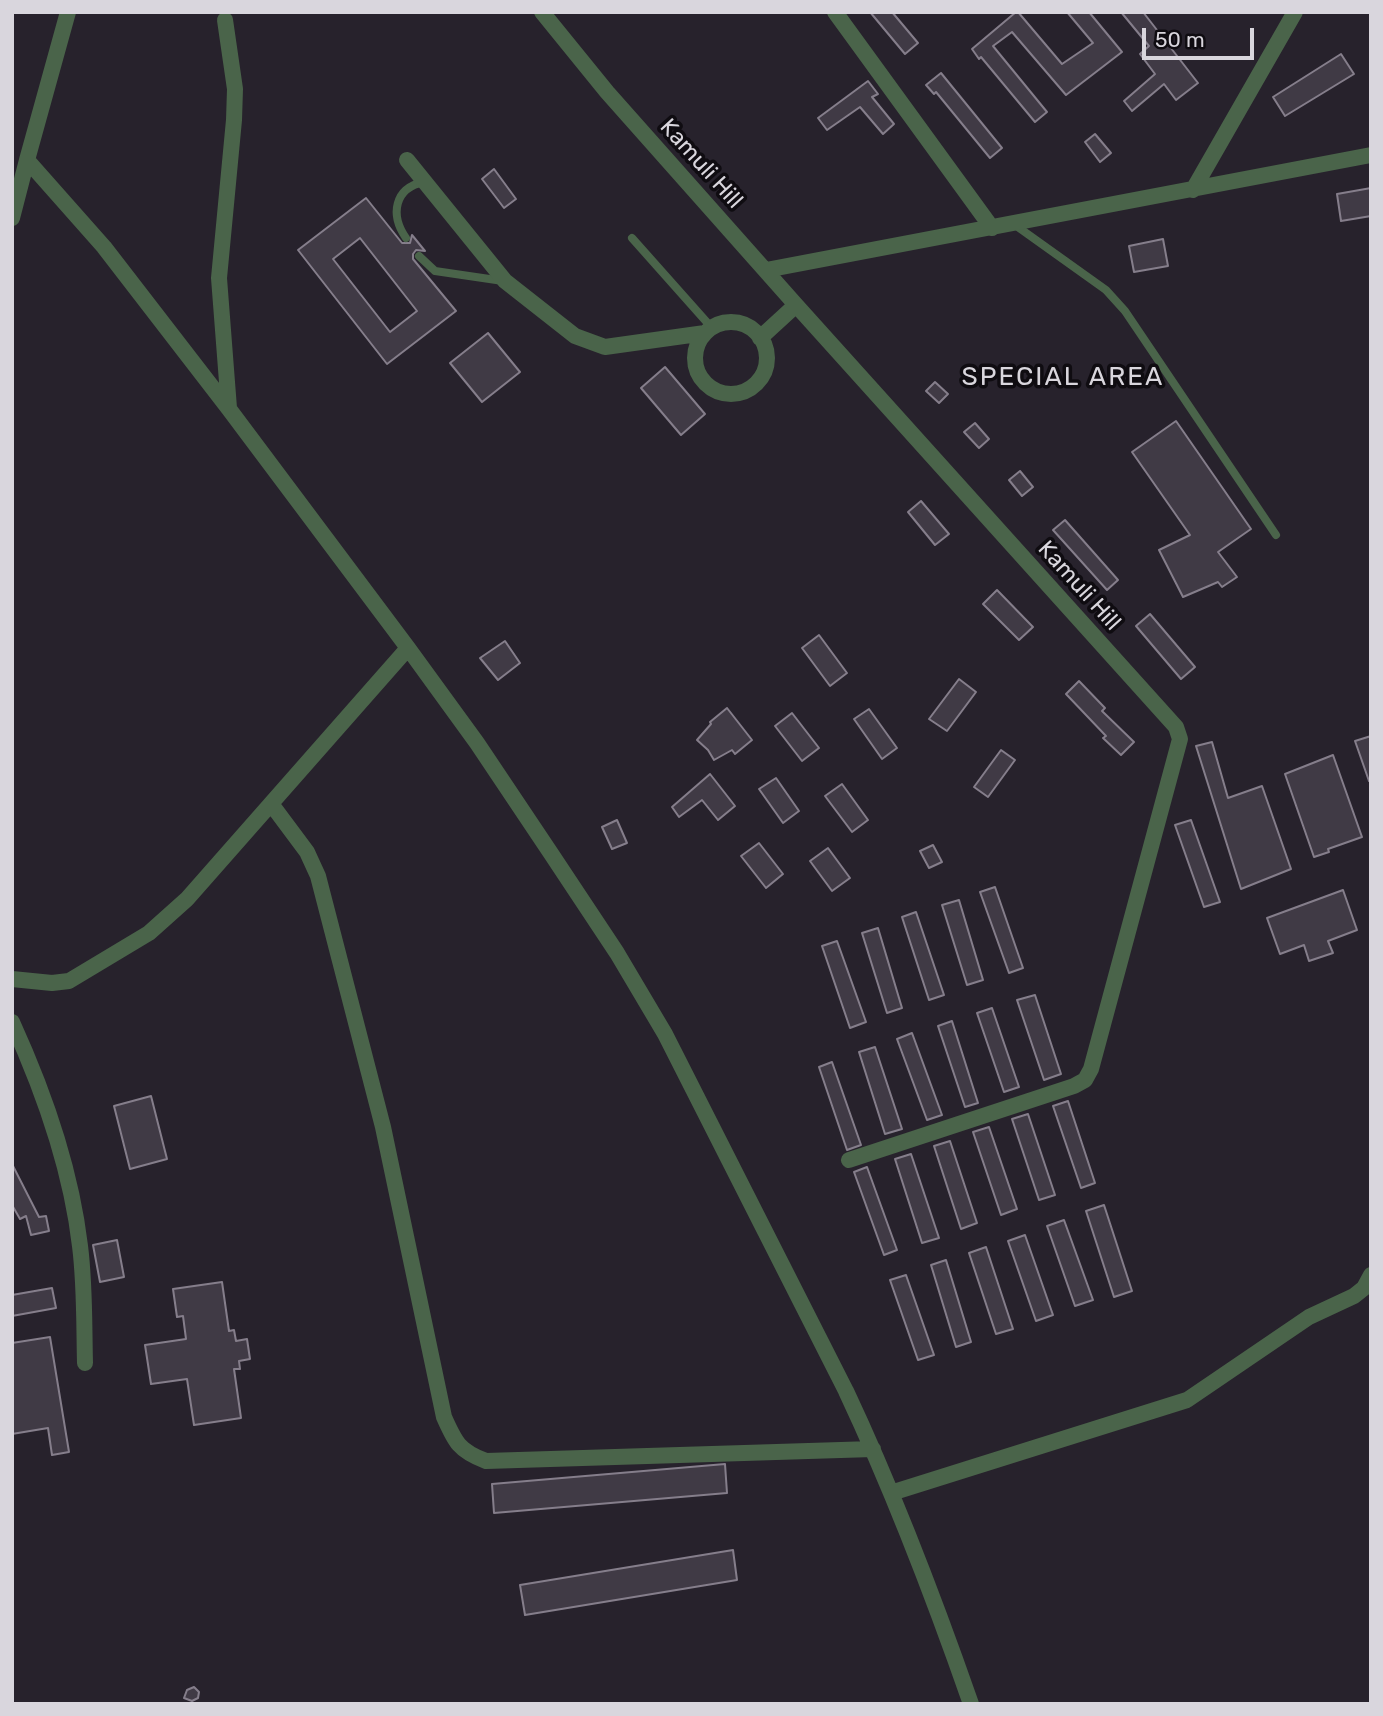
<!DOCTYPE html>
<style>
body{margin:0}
#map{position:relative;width:1383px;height:1716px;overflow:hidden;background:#27222c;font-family:Rubik,sans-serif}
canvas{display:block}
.frame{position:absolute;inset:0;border:14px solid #d9d6dd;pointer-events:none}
.scale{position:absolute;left:1142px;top:28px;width:112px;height:32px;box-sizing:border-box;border:4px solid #d9d6dd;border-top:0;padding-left:9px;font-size:21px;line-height:24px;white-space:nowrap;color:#d9d6dd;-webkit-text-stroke:5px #0f0c11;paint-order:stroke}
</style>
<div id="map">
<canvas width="1383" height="1716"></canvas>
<div class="frame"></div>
<div class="scale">50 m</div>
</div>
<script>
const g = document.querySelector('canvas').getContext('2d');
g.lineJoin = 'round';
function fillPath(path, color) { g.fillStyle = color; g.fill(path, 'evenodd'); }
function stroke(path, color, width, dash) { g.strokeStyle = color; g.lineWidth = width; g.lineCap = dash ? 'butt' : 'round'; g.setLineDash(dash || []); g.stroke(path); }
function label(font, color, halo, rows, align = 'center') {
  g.font = font + ' Rubik,sans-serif'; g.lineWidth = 7; g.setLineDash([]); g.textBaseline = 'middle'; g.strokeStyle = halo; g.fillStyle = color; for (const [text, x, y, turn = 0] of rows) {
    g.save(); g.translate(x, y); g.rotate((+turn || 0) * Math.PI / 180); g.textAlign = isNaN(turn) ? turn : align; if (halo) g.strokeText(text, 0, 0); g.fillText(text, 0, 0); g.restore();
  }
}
const building = new Path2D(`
 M870,12H892L918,43L905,54Z
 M1016,12H1018L1062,64L1093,43L1067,12H1089L1122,52L1066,95L1012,32L993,46L1047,112L1035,122L981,57L979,59L972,49Z
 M1121,12H1143L1198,83L1176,100L1164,84L1132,111L1124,101L1155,74L1140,54L1149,46Z
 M1341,54L1354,74L1285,116L1273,97Z
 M941,73L1002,148L990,158L936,92L934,94L926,85Z
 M868,81L878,94L872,97L894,124L883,134L860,107L827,130L818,118Z
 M1095,134L1111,153L1100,162L1085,142Z
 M494,169L516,199L504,208L482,179Z
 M1371,188V216L1341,221L1337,194Z
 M366,198L402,243H410L412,235L425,251L416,250L413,254V259L456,311L387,364L298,250ZM360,238L417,311L390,332L333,259Z
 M1163,239L1168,266L1134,272L1129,246Z
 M488,333L520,372L482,402L450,363Z
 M665,367L705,414L681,435L641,388Z
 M935,382L948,394L939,403L926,391Z
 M1176,421L1251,529L1218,552L1237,577L1222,587L1218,582L1183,597L1159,550L1190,535L1132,452Z
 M975,423L989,439L979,448L964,432Z
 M1020,471L1033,487L1022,496L1009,480Z
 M921,501L949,534L935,545L908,512Z
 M1065,520L1118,580L1107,590L1053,530Z
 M997,590L1033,627L1019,640L983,604Z
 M1150,614L1195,667L1181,679L1136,626Z
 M819,635L847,673L830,686L802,648Z
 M505,641L520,663L498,680L480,658Z
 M959,679L976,692L947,731L929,719Z
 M1079,681L1105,708L1102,711L1134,742L1121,755L1103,738L1106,736L1066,694Z
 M727,708L752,740L735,754L732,750L714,760L708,750L697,740L711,724L710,722Z
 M869,709L897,748L882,759L854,719Z
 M792,713L819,748L802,761L775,726Z
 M1371,736V780L1369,781L1355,741Z
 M1212,742L1228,798L1262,786L1291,869L1241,889L1196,746Z
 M1001,750L1015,760L988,797L974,787Z
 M1333,755L1362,837L1328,849L1329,852L1314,857L1285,774Z
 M710,774L735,806L718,820L702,800L679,817L672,807Z
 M776,778L799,811L783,823L759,789Z
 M842,784L868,820L852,832L825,796Z
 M617,820L627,843L612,849L602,827Z
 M1191,820L1220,902L1204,907L1175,825Z
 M759,843L783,874L766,888L741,856Z
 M933,845L942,862L929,868L920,851Z
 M828,848L850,878L832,891L810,861Z
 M995,887L1023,968L1009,973L980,892Z
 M1343,890L1357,930L1328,941L1333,953L1309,961L1304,945L1280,954L1267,918Z
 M959,900L983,980L967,985L942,905Z
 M916,912L944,995L929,1000L902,917Z
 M878,928L902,1008L887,1013L862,933Z
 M837,941L866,1022L850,1028L822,946Z
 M1035,995L1061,1074L1044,1080L1017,1000Z
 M992,1008L1019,1087L1004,1092L977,1013Z
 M952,1021L978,1103L965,1107L938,1026Z
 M912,1033L942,1115L927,1120L897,1039Z
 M875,1047L902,1129L885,1134L859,1052Z
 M832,1062L861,1145L847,1150L819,1067Z
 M151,1096L167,1159L130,1169L114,1106Z
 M1068,1101L1095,1183L1081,1188L1053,1106Z
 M1028,1114L1055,1195L1039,1200L1012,1119Z
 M989,1127L1017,1209L1001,1215L973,1132Z
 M950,1141L977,1223L961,1229L934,1146Z
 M911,1154L939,1238L922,1243L895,1159Z
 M12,1164L39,1217L46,1216L49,1231L31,1235L26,1216L20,1219L12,1205Z
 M867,1167L897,1250L884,1255L854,1172Z
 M1104,1205L1132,1291L1114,1297L1086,1211Z
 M1064,1220L1093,1300L1075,1306L1047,1226Z
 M1025,1235L1053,1315L1036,1321L1008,1241Z
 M117,1240L124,1277L100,1282L93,1245Z
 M986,1247L1013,1329L996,1334L969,1253Z
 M946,1260L971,1342L956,1347L931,1265Z
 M906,1275L934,1355L918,1360L890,1280Z
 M222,1282L229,1331L234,1330L236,1341L247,1339L250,1359L239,1361L240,1369H234L241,1418L194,1425L187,1379L151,1384L145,1345L186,1339L183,1316L177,1317L173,1289Z
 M52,1288L56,1308L12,1316V1295Z
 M50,1337L69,1452L52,1455L48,1428L12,1434V1343Z
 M725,1464L727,1493L494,1513L492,1484Z
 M733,1550L737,1580L525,1615L520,1585Z
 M194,1687L199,1692L198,1698L192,1701L184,1698L187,1690Z`);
fillPath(building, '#403a45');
stroke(building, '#857e8b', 2);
stroke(new Path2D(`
 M1015,225L1106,290L1125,311L1276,535
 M406,238C390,215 394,188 424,182
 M632,238L712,328
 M419,256L435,271L503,281`), '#4a644a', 8);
stroke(new Path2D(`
 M68,12L27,160L104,247L229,409L408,648L477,743L552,855L617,953L665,1034L846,1391C894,1493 934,1598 971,1704
 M542,12L607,92L796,305L1176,727L1180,739L1091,1069L1085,1080L1074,1086L849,1160
 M835,12L992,228
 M225,20L235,89L234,120L219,278L229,408
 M407,160L505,281L575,336L605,347L705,333
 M1193,190L1295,12
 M12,218L27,160
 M766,270L1371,155
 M695 358a36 36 0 1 1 72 0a36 36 0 1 1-72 0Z
 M760,338L796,305
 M272,805L307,852L318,876L383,1127L444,1417C455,1442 459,1451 486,1461L873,1449
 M12,979L52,983L69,981L149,933L187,899L408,648
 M12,1022C44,1092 71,1169 80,1246C85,1285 84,1325 85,1363
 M891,1493L1187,1400L1309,1317L1354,1296L1364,1288L1371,1275`), '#4a644a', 16);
label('23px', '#d9d6dd', '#0f0c11', [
 ["Kamuli Hill",701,164,48],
 ["Kamuli Hill",1079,586,48]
]);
g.letterSpacing = '2px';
label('26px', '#d9d6dd', '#0f0c11', [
 ["SPECIAL AREA",1063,377]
]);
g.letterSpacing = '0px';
</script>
